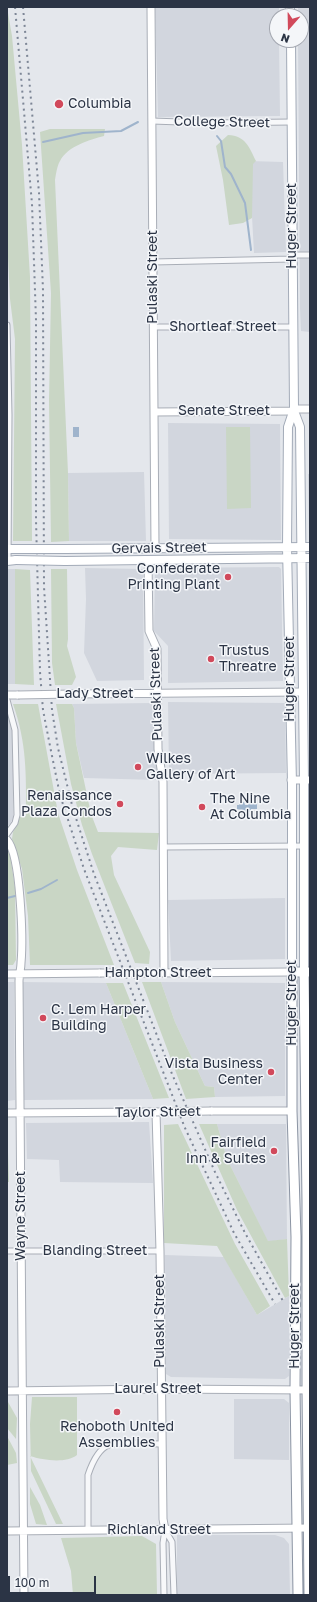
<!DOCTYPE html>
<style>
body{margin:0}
#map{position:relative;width:317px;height:1602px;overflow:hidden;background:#e4e7ec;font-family:"Golos Text",sans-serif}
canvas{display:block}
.frame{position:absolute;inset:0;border:8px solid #2b3445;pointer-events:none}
.north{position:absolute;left:269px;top:8px;width:40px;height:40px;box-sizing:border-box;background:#f4f6f9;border:1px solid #a4a8b1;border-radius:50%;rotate:200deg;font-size:11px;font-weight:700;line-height:16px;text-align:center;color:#2b3445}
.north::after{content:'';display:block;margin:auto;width:14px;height:18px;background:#d1495b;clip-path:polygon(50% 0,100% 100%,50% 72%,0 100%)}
.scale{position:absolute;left:8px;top:1576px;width:88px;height:18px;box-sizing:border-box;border:2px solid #2b3445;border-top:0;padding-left:5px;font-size:12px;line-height:14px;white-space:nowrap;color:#2b3445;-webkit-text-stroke:3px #f4f6f9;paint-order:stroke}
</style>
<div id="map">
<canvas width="317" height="1602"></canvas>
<div class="frame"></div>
<div class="north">N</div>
<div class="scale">100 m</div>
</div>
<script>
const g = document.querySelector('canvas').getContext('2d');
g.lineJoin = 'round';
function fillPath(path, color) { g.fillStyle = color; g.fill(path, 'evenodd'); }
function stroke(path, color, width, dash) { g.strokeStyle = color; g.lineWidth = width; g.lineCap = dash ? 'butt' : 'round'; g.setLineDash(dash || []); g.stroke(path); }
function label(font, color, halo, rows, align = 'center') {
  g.font = font + ' "Golos Text",sans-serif'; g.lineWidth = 3; g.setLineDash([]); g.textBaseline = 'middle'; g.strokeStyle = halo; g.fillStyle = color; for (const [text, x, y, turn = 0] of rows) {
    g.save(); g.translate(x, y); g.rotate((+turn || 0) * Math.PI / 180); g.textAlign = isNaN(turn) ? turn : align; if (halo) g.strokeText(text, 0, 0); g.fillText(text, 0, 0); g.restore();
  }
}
fillPath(new Path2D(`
 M155,7H279V16H277V40H279L280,116L158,117Z
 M298,7H310V332L301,331L300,308L298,40H301V16H298Z
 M249,161L283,162L286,252L254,253Z
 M168,423L280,424L281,540L169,539Z
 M144,472L146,541H69L68,473Z
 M308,474H310V539H309Z
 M279,567L281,569L283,681L168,683V646L154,631L155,571L160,568Z
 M85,568L143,569L144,680L97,681L84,653L86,599Z
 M7,569H15V684H7Z
 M168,702L285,703L286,773L169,774Z
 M152,703L158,780L84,778L76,743L74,708L72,704Z
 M7,711L12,726L13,762V818L10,824L7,826Z
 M285,898V959L171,961L168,900Z
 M7,982H14L15,1100L7,1101Z
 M22,982L106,983L153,1099L24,1100Z
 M161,982L285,983V1096L215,1097L214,1087L205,1086L175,1022Z
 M149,1122L153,1183L60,1182L59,1160L27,1159L26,1123Z
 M217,1124H286L287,1239L268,1242L227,1159Z
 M165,1255L224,1257L257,1315L289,1296V1376L285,1379L171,1377L166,1374Z
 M234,1399H284L289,1403V1460L234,1459Z
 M177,1535H275L284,1538L289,1544L290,1595H177Z`), '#d2d6de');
fillPath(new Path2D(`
 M7,7L12,36L22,145L30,277L32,541H13L15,339L10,299L8,257Z
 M50,129H105L104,136C89,140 68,146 60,161C57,166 56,174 55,180L68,473L69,541L51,542L49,401L51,293L40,132Z
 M228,135C246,136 249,147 256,161L253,164L252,218L243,223L229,225L223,180L216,146Z
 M226,427H250L251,508L227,509Z
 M15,569L30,570L34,685L15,684Z
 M51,569H67L68,639L67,646L76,677L72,685H55L52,663Z
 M13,704H38L58,813L77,870L114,965H30L28,916L22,869L12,839L13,832L20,817L26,816C26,774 27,744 13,704Z
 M56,704H72L74,708L76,743L91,814L98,832L159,833L157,850L118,847L111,856L114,875L150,952L149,964L135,963L92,854L82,825L71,784Z
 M7,848L10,854L15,888L16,960L13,965H7Z
 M142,982H161L175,1022L205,1086L214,1087L215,1097L186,1099Z
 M106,983H123L169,1098L153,1099Z
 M7,1123L9,1182H7Z
 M178,1124L235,1244L270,1306L257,1315L217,1246L164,1243V1125Z
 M199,1124H217L227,1159L268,1241L287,1239L289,1296L285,1298L237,1210Z
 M32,1397H77V1455C65,1464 43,1460 30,1456L63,1524H56L31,1471L30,1424Z
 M7,1402H8L17,1418L16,1439L7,1428Z
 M7,1436L16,1453L17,1463L7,1465Z
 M30,1487L40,1505L47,1525L36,1524L30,1504Z
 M142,1536L156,1544L157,1595H73L71,1571L61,1538Z`), '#c9d6c5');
fillPath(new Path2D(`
 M73,427H79V437H73Z
 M240,802H244L245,805H248V803L257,804V809H251V812H242V810L237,809V805H239Z`), '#9fb4cc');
stroke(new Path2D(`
 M217,136L221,141L225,167L231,174L245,203L251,250
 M43,142L83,133L121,131L138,122
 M28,893L41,889L57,880
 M7,898L15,896`), '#9fb4cc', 2);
const street = new Path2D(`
 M152,121L209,123L291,122
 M292,255H310
 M153,262L292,259
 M7,325L9,415L8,561
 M153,327H293
 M7,700L15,730L17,815L15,823L7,834
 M163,847L304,846
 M7,1251H160
 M88,1530V1475C91,1466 98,1449 109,1445C120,1441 148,1444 162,1444
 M165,1530L172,1542L174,1595
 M164,1595L163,1543L165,1530`);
const secondary = new Path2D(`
 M151,7L155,548
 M294,409H310
 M154,412L294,411
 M148,560L149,631L157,649L158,749L163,782L164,973
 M72,694L303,692
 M7,695H18
 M291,780H310
 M7,840C21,855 23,940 21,963C21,969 19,975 19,981L24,1595
 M153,973L292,972
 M7,974L100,973
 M211,1111H292
 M7,1113L156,1112L160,1251L163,1519L165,1530
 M7,1391L160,1389L310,1390
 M7,1531L309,1528`);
const primary = new Path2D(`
 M290,7V16
 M291,40L294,409L288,427L287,547L292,784V972
 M294,411L300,427L304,780V972
 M7,549H16
 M65,549L310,547
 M7,561L16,560
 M65,561L310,558`);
const highway = new Path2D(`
 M304,972L307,1202V1390L309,1595
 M298,1595L295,1390L296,1237L292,1111V972H310`);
stroke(street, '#a9aeb7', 7);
stroke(secondary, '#a9aeb7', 9);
stroke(primary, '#a3abb8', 10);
stroke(highway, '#8b94a3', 11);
stroke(street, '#f7f8fa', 5);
stroke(secondary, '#fff', 7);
stroke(primary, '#fff', 8);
stroke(highway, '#fff', 9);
stroke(new Path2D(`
 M15,7L32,204L36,320V520L40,672L43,710L51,751L60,795L84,869L185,1128L234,1233L275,1304
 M23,7L39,193L43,290L44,587L52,710L58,748L73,809L94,874L172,1074L215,1172L245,1233L283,1301`), '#7d8696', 2, [2, 4]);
const secondaryBridge = new Path2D(`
 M18,695L72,694
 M100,973H153
 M156,1112L211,1111`);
const primaryBridge = new Path2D(`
 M16,549H65
 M16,560L65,561`);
stroke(secondaryBridge, '#a9aeb7', 9, []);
stroke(primaryBridge, '#a3abb8', 10, []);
stroke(secondaryBridge, '#fff', 7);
stroke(primaryBridge, '#fff', 8);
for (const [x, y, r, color] of [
 [59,104,5,"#d1495b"],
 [228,577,4,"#d1495b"],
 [211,659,4,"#d1495b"],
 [138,767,4,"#d1495b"],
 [120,804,4,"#d1495b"],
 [202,807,4,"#d1495b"],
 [43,1018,4,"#d1495b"],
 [271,1072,4,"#d1495b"],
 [274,1151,4,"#d1495b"],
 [117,1412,4,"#d1495b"]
]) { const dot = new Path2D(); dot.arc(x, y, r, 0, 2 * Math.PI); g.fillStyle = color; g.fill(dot); stroke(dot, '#f4f6f9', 1.5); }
label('14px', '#2b3445', '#f4f6f9', [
 ["Columbia",68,104],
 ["Confederate",220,569,"right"],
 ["Printing Plant",220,585,"right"],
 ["Trustus",219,651],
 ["Threatre",219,667],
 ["Wilkes",146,759],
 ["Gallery of Art",146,775],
 ["Renaissance",112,796,"right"],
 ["Plaza Condos",112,812,"right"],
 ["The Nine",210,799],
 ["At Columbia",210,815],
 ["C. Lem Harper",51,1010],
 ["Building",51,1026],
 ["Vista Business",263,1064,"right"],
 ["Center",263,1080,"right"],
 ["Fairfield",266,1143,"right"],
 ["Inn & Suites",266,1159,"right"],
 ["Rehoboth United",117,1427,"center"],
 ["Assemblies",117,1443,"center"]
], 'left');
label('14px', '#2b3445', '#f4f6f9', [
 ["College Street",222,122,1],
 ["Huger Street",292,226,-90],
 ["Pulaski Street",153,277,-90],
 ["Shortleaf Street",223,327],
 ["Senate Street",224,411],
 ["Gervais Street",159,548,-1],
 ["Huger Street",290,679,-90],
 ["Lady Street",95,694],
 ["Pulaski Street",156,694,-92],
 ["Hampton Street",158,973],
 ["Huger Street",292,1003,-90],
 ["Taylor Street",158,1112,-1],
 ["Wayne Street",21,1216,-90],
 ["Blanding Street",95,1251],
 ["Pulaski Street",160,1321,-90],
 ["Huger Street",295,1326,-90],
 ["Laurel Street",158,1389],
 ["Richland Street",159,1530]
]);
</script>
